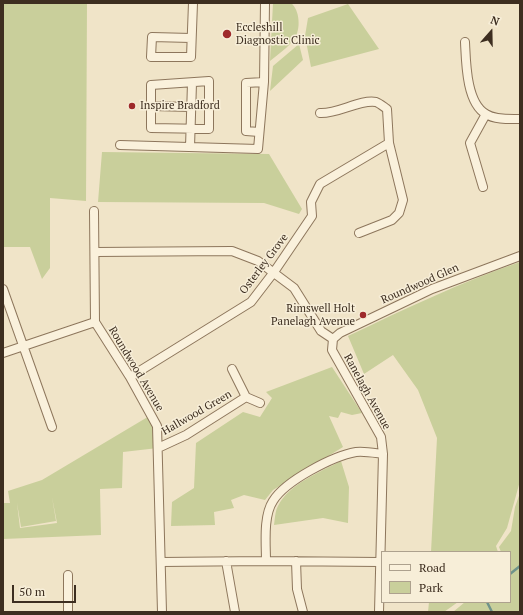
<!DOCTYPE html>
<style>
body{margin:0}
#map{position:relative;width:523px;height:615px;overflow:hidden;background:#f0e4c8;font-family:"PT Serif",serif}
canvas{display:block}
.frame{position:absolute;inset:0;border:4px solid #3d2e20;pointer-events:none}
.legend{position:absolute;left:381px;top:551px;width:130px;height:52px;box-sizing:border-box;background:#f7eed8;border:1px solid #ada18e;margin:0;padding:5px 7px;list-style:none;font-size:12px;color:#3d2e20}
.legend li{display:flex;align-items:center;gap:8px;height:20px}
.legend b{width:20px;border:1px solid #ada18e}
.north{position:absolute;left:471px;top:12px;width:40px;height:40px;-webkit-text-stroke:3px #f7eed8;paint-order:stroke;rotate:20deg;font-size:11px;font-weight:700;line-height:16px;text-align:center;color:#3d2e20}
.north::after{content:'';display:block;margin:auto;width:14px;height:18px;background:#3d2e20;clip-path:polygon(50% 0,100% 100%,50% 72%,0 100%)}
.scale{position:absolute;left:12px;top:585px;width:64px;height:18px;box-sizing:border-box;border:2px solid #3d2e20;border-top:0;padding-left:5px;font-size:12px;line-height:14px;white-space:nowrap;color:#3d2e20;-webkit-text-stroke:3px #f7eed8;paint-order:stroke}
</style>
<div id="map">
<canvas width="523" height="615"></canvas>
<div class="frame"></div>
<ul class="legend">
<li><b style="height:5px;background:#faf1dc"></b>Road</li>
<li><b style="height:11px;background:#c9cf9b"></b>Park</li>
</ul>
<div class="north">N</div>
<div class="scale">50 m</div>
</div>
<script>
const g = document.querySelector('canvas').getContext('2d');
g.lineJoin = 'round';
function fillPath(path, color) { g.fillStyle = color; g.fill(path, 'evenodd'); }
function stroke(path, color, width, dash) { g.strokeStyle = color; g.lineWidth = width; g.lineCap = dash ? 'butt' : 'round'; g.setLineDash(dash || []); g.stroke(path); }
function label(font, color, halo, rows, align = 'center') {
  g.font = font + ' "PT Serif",serif'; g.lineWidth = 3; g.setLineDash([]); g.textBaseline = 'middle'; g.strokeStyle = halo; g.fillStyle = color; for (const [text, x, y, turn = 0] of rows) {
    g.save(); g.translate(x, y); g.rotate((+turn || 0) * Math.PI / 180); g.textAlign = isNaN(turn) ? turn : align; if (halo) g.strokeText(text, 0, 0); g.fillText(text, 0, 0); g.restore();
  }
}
fillPath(new Path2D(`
 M3,3H87L86,201L50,198V268L42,279L30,247H3Z
 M273,3H291C300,10 301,30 294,39C289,47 277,55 270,61Z
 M348,4L379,49L311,67L305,36L308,18Z
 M299,44L303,60L270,91L273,66Z
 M102,152L269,154L302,209L299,214L264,203L98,202Z
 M520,262V481L507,528L496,546L498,552H431L437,438L418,390L393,355L364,374L348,336C405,309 461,282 520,262Z
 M332,367L362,413L352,415L341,412L338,418L329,416L343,447L273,490L265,500L244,495L231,500L234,508L214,512L215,525L171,526L172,502L194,488L196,443L243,412L260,417L272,398L266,392Z
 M151,415L158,448L123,452L122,488L100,489L101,535L3,539V503H10L8,491L42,480ZM52,497L57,523L20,528L17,503L21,527L56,521Z
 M341,461L349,487L348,523L323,518L274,525C275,519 275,511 278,506C289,484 320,472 341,461Z
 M520,493V612H453L465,602H510V552H501L499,547L511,531L515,507Z
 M429,602H458L444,612H428Z`), '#c9cf9b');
stroke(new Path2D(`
 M510,574L520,566
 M487,602L492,612`), '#6f938a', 2.5);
const minor = new Path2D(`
 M191,38L152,37L151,57H191L193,3
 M465,42C466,61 466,103 486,114C495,120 510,119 520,119
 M209,81V129L151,128V85Z
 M151,106L191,107
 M320,113C338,114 360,99 376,102C379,103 384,107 387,109L389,143L403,200L399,213L392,220L359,233
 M259,132L246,131V83L264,82
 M120,145L258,149L264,82L265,3
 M190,147L192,83
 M483,187L470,143L486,114
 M94,211L95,322L130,377L157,426L162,612
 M95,252L232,251L258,261L294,288L321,331L333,339L332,350L381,437L383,454L379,612
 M3,289L52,427
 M333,339L340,333L432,289L520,256
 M3,353L95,322
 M232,369L246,397
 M130,377L251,302L274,272L312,216L311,202L320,184L389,143
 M158,448L186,435L246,397L260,403
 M226,561L235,612
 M266,561L380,562
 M296,561L297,589L303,612
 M161,562L266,561C266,544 263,516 273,501C285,481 333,456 356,452C364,451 375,453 383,454
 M68,575V612`);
stroke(minor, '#8d765c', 10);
stroke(minor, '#faf1dc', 8);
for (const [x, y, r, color] of [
 [227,34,5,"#9e2a2b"],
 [132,106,4,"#9e2a2b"],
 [363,315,4,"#9e2a2b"]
]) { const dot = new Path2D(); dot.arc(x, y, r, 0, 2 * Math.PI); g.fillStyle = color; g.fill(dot); stroke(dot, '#f7eed8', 1.5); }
label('11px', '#3d2e20', '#f7eed8', [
 ["Eccleshill",236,28],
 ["Diagnostic Clinic",236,41],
 ["Inspire Bradford",140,106],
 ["Rimswell Holt",355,309,"right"],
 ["Panelagh Avenue",355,322,"right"]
], 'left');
label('11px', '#3d2e20', '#f7eed8', [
 ["Osterley Grove",264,264,-53],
 ["Roundwood Glen",420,284,-24],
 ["Roundwood Avenue",136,369,59],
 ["Ranelagh Avenue",367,392,61],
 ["Hallwood Green",197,413,-30]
]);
</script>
